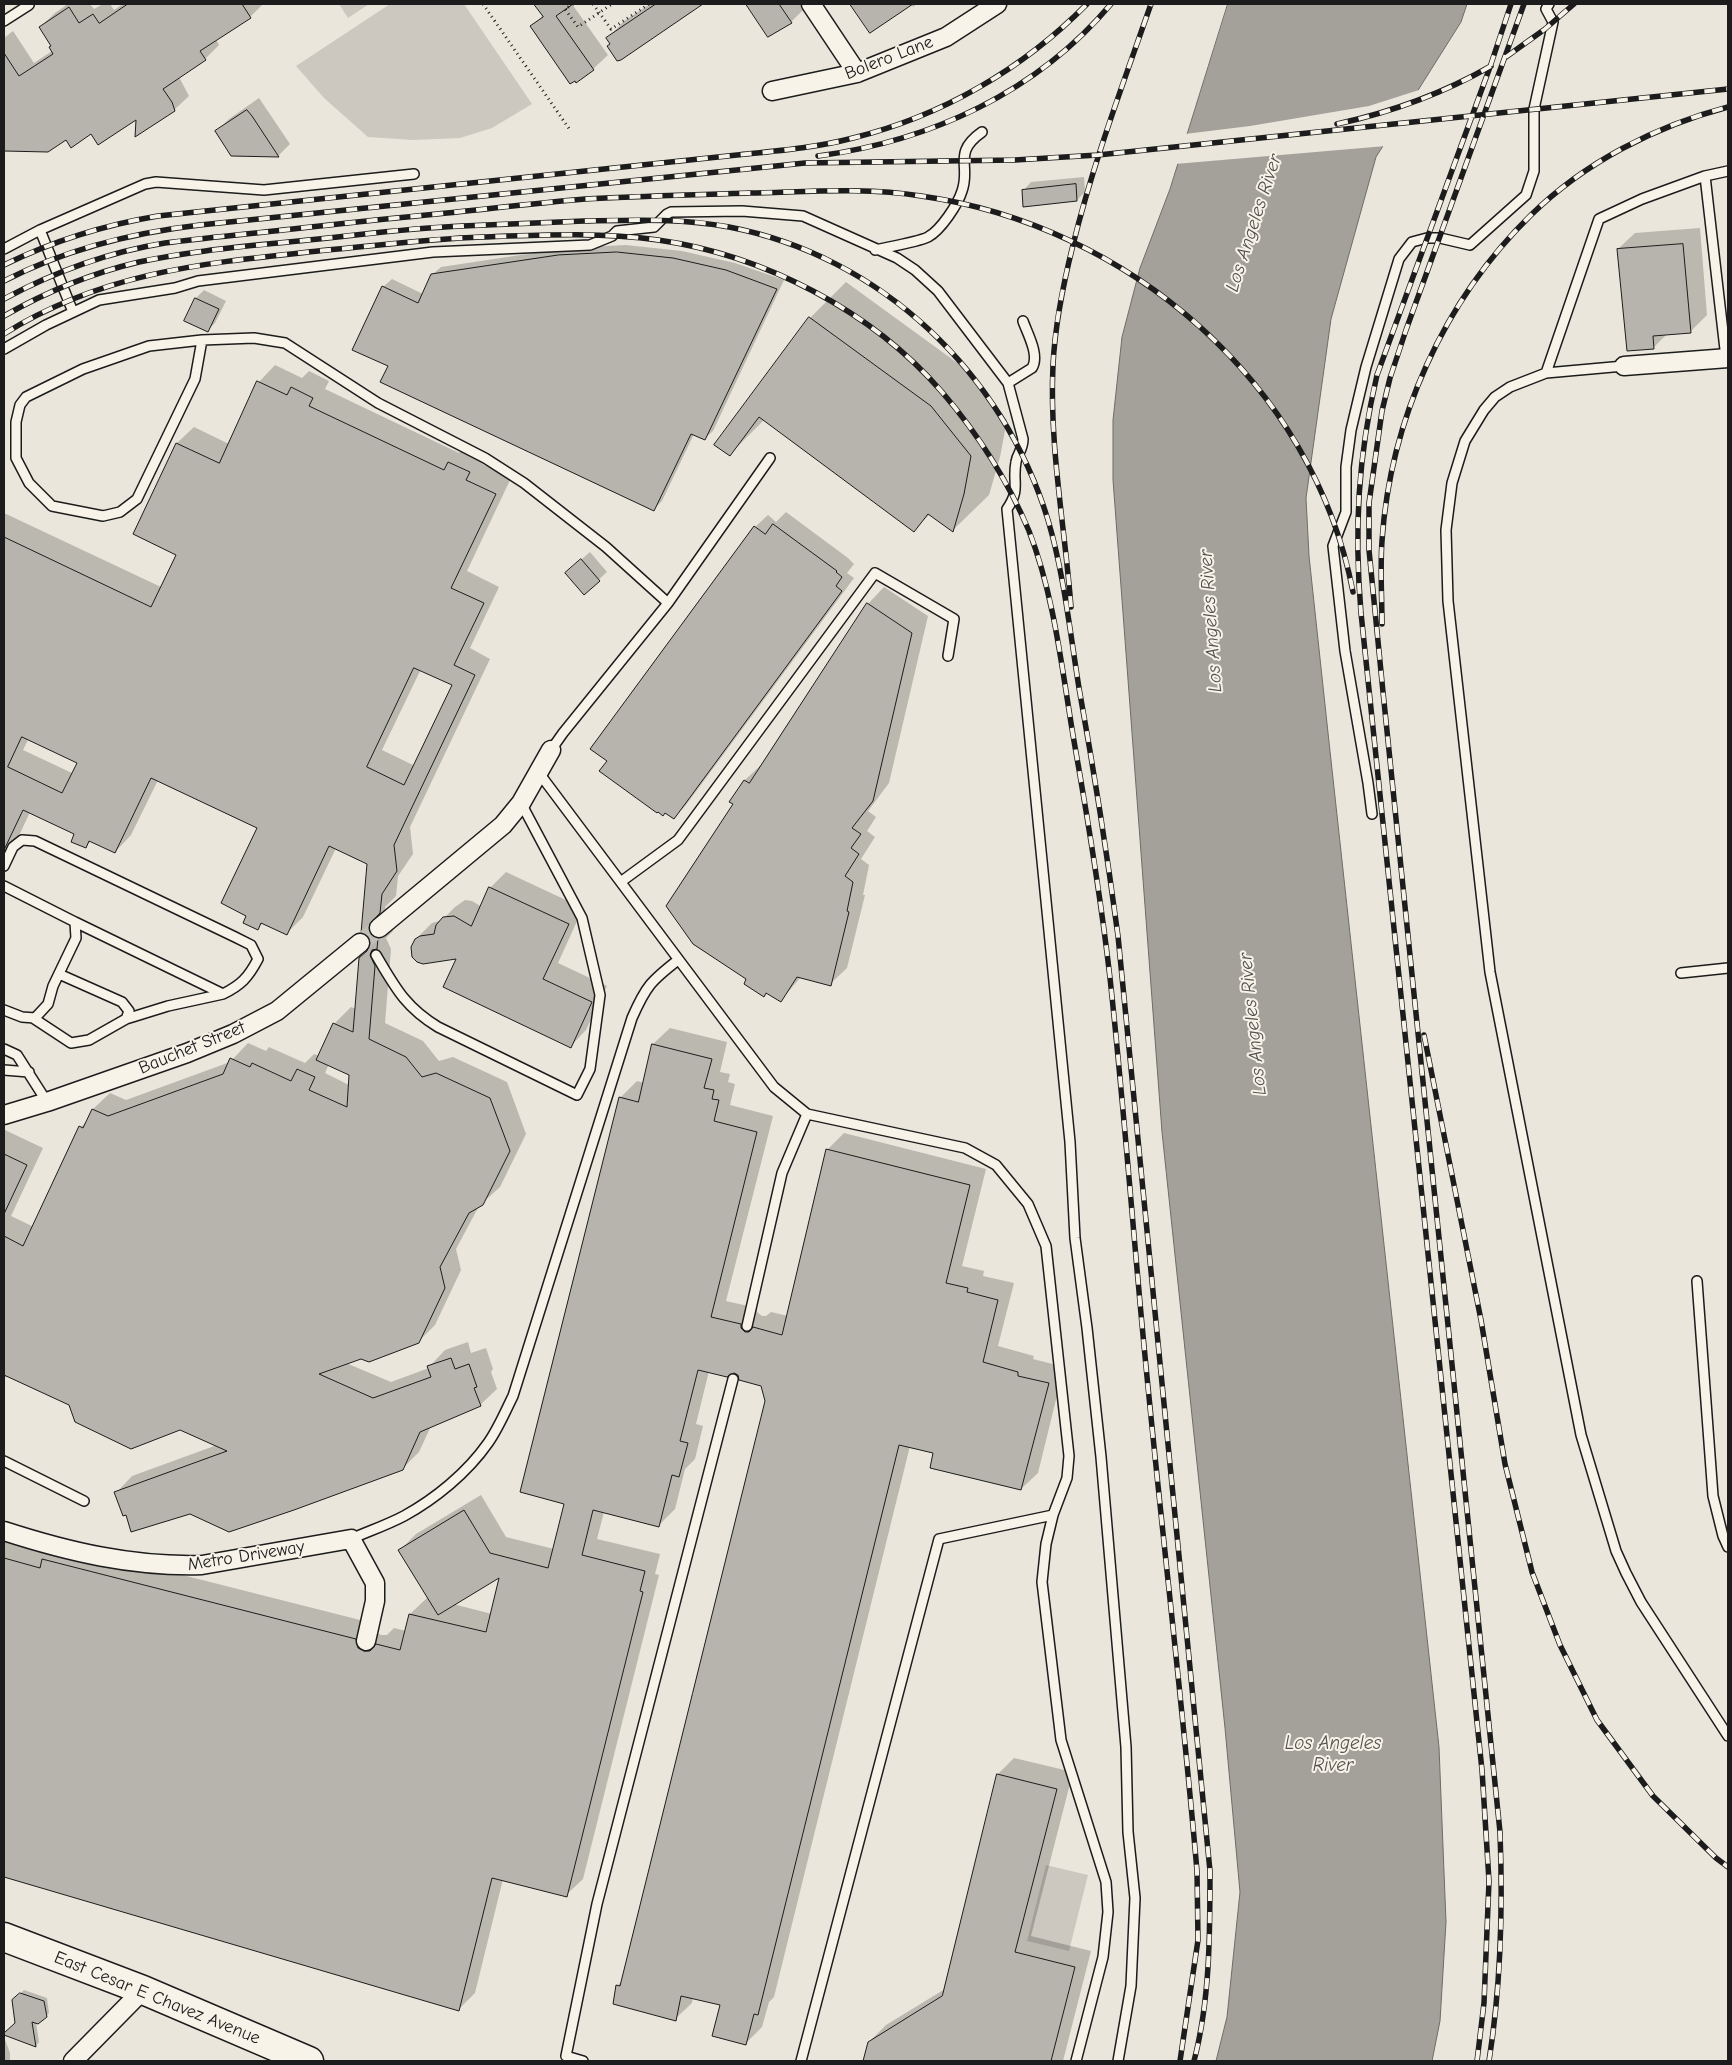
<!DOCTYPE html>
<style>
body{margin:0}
#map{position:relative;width:1732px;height:2065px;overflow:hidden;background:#eae6dc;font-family:"Comic Neue",sans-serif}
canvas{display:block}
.frame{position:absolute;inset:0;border:5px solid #1c1c1c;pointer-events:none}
</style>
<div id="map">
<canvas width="1732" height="2065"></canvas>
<div class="frame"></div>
</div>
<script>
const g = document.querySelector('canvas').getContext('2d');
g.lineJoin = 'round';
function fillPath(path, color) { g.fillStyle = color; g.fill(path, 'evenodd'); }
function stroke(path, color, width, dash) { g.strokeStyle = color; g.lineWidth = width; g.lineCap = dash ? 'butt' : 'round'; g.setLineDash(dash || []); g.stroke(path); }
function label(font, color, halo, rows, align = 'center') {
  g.font = font + ' "Comic Neue",sans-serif'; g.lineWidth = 4; g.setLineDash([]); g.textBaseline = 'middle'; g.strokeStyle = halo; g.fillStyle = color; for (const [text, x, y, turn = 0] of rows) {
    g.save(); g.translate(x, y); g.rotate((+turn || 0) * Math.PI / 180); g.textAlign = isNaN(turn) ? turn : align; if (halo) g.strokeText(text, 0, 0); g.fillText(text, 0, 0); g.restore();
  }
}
fillPath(new Path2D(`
 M339,4H369L348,18Z
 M390,4H464L532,104L492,128L460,138L413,140L368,137L324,98L296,66Z
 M1046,1865L1088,1875L1069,1951L1027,1941Z`), '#ccc8c0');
const water = new Path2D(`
 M1228,4H1467L1461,22L1376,157L1331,319L1306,498L1309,556L1329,742L1439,1747L1446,1922L1440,2021L1432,2061H1216L1227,2017L1240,1892L1225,1728L1162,1132L1113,480V420L1122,337L1140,268L1170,189Z`);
fillPath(water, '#a3a19a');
stroke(water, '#6d6c68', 1);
fillPath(new Path2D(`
 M1422,89L1386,146L1175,164L1185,134L1250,126L1369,106Z`), '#eae6dc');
fillPath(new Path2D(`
 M68,4H90L94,9L103,4H110L114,10L123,4H263L250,17L216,39L219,45L205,59L179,77L189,96L174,110L137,117L91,133L66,139L47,150L4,149V38L13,31L34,63L52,51V45L40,27L55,13Z
 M536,4H572L608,55L593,69L532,27L543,15Z
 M650,4H701L620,59L608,38L624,21Z
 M747,4H807L808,5L791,22L775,33L774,31L769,35Z
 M851,4H917L913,7L911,4L870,31Z
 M259,98L290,144L278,156L232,155L217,131L229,119Z
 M1084,177L1085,192L1077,200L1023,191L1031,182Z
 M1700,228L1707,315L1690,332L1667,334L1654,347L1618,249L1635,233Z
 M626,245L682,251L735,263L784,280L713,431L704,439L694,434L662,501L654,509L389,366L383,287L392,279L423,294L432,275L441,267L567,248Z
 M846,282L967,370L1007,420L1000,457L989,495L953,530L930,514L914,530L764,420L730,454L716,444L810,318Z
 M204,290L226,301L215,323L207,331L185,321L196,298Z
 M275,365L302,378L309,371L329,381L325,389L459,453L466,446L486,456L482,464L511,478L467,571L499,587L470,648L490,659L410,827L413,854L398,876L396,896L385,907L387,918L394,922L393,931L386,938L391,949L385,1023L423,1041L439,1061L453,1057L507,1082L526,1134L500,1187L479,1206L456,1249L461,1270L435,1325L418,1342L346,1363L391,1382L429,1368V1367L445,1350L468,1342L471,1353L486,1348L493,1369L491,1372L497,1389L480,1405L431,1426L419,1452L402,1469L191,1513H127L116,1493L132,1476L217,1445L180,1429L70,1404L9,1376L4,1378V1131L5,1130L43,1148L11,1216L34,1227L81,1127L89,1119L93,1109L110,1093L126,1100L230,1062L248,1043L266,1051L269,1047L305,1063L314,1054L320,1056L334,1024L351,1007L356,1009L372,942L369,935L368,864L336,848L303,917L286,934L263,923L257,929L248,915L258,827L158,780L131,835L115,852L91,841L85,847L76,834L30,812L4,868V513L161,587L177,554L134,533L177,443L194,427L229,444L259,382ZM421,669L453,684L415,766L382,750ZM29,738L78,762L72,773L23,750ZM329,1064L350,1074L349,1085L325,1073Z
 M786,512L848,558L854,564L847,573L854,578L686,805L674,818L755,527L768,515L776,522Z
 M590,552L607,572L584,593L575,565Z
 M884,587L928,616L889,783L868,811L876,817L867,831L875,837L861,859L869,865L863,895H865L847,968L830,984L801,977L781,1000L767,992L764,996L748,979L735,804L731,801L745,780L762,764L868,604Z
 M506,872L583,908L558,963L607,986L586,1030L571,1046L458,957L416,939L432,923L442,920L455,907L465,900L472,901L482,907L490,888Z
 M670,1028L727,1042L720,1072L730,1074L728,1082L735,1084L730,1105L773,1116L726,1301L757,1308V1312L762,1316H766L771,1312L788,1316L827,1150L844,1133L986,1169L962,1266L984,1271L983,1276L1014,1283L998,1346L1034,1356L1033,1359L1064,1367L1038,1473L1021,1489L935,1452L910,1446L774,1997L769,2002L762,2027L746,2043L721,2004L693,1997L692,2003L675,2019L617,1986L622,1981L766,1401L762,1385L740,1379L736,1372L709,1371L696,1424L703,1426L695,1459L685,1469L675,1509L658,1526L604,1512L597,1539L660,1554L655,1574L659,1575L583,1879L566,1895L503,1879L475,1993L459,2009L4,1876V1704L6,1696H4V1537L60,1544L372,1623L375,1632L381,1635H387L394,1628L406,1631L410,1614L428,1597L400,1550L416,1534L481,1495L506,1537L554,1549L566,1503L620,1098L637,1081L644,1083L653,1044ZM501,1575L492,1614L453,1604Z
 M1014,1758L1073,1772L1031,1936L1091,1951L1063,2061H864L869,2042L886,2025L945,1989L998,1774Z
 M24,1990L47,1998L49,2013L36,2022L39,2042L36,2046L4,2034L16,2023L14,2000Z
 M4,2037L10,2053V2061H4Z`), '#0003');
const building = new Path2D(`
 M128,4H242L251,18L200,51L206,60L163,89L172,102L175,111L135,137L136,120L98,145L91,134L71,148L66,140L48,152L4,151V53L19,76L53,54L49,47L51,46L39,27L69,7L79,23L93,14L99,23Z
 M534,4H573L556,16L594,70L576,83L575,81L570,84L530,26L543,17Z
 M656,4H703L621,60L617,61L607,46L610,44L606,38Z
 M746,4H779L792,23L768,37Z
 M850,4H913L870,33Z
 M247,110L252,116L279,157L231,156L215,131Z
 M1076,184L1077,201L1023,207L1022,190Z
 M1683,244L1691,333L1653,336L1654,349L1627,351L1617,249Z
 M617,252L673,258L726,270L777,289L705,440L691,434L654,511L380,382L388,366L352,350L382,286L418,303L431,274L558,255Z
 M195,298L219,309L208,332L184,321Z
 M809,317L931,406L971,456L964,494L953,532L928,514L914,532L759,417L730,456L714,445Z
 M257,381L287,395L291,387L313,398L309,406L444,470L448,462L470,472L466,480L496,494L451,588L484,603L454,665L475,675L394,845L397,871L382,894L380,913L369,925L371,934L378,938L377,949L372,950L370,955L375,966L369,1039L406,1057L422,1077L436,1073L490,1098L510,1151L483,1205L469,1213L440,1267L445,1288L419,1343L369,1362L361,1359L319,1374L373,1398L431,1377L427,1366L451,1358L455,1369L469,1364L477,1387L474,1388L481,1406L420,1432L403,1470L294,1510L229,1532L190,1514L131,1532L126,1515L123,1516L114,1492L227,1451L180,1430L131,1449L75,1422L69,1405L4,1375V1236L23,1246L79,1126L83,1128L92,1109L108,1116L223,1074L230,1058L250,1067L252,1063L291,1081L297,1069L315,1077L309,1090L347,1107L349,1075L316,1060L333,1023L353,1032L359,958L367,951L370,942L368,936L361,933L367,864L329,846L287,935L261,923L258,930L243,923L246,916L221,903L257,828L151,778L115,853L89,841L86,848L71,842L74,834L23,810L4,850V537L151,607L176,555L133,534L176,443L219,463ZM414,668L452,685L404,785L367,767ZM22,737L77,763L62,793L8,767Z
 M773,524L837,571L836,572L842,577L836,586L842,591L674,819L665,813L663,816L658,812L657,813L599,771L607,761L590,749L754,526L765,534Z
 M581,559L600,581L584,595L565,573Z
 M867,603L912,633L873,801L852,828L861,834L851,848L859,854L845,876L853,882L847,911L849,912L831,986L797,977L781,1002L766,993L764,997L744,984L746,979L693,944L666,906L733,804L729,802L744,780L749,783Z
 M489,887L569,924L543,979L592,1002L571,1048L443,987L456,959L423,964L417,962L412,957L411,947L415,939L420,936L434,934L436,925L443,917L454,916L471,926Z
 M652,1044L712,1059L704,1088L714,1090L712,1099L719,1100L714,1121L757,1132L711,1317L741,1324V1328L745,1332H749L753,1327L782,1335L826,1149L970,1185L946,1283L968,1288L967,1292L998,1300L983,1362L1018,1372V1376L1049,1383L1021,1490L930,1468L933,1453L899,1445L758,2015L754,2014L746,2045L712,2036L720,2005L681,1996L676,2021L613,2004L616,1985L620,1986L765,1401L761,1386L739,1380L738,1375L734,1373L727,1377L698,1370L680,1441L688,1443L679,1477L672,1475L659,1527L593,1510L582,1555L645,1571L640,1591L643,1592L567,1897L492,1878L459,2011L4,1877V1558L40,1568L42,1559L356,1639L358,1648L364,1651H370L376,1644L400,1650L409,1614L486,1632L499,1578L438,1615L398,1550L464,1510L490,1553L548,1568L564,1504L520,1492L619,1097L638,1102Z
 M4,1154L27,1165L4,1214Z
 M997,1774L1057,1789L1015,1952L1075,1967L1051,2061H863L868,2042L942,1996Z
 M20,1993L44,2001L47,2017L38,2024L32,2022L36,2047L4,2035V2033L15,2023L12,2000Z`);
fillPath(building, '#b6b4ac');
stroke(building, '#1c1c1c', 1);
stroke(new Path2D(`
 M360,943L379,928`), '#c1beb6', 18, [18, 9]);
const lane = new Path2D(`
 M4,21L29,5L28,4
 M40,230L73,312
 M4,249L40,230L145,184L156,182L264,190L414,174
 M875,250C888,247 918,242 928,237C941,230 958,204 962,191C971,166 952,153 982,132
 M202,340L195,379L137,499L120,512L103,516L52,506L29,483L16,458V422L20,405L26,397L83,369L149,346L202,340L254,338L285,343L378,403L485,458L524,483L606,547L668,603
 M4,349L46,325L99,300L175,288L198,281L433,252L590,245L612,236L617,231L654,227L667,214L671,212L742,211L803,216L897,258L915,270L938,291L1008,383L1023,439C1023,451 1017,453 1016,462C1012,482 1021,489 1007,509L1070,1142L1075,1238L1087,1328L1101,1457L1126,1747L1128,1832L1135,1898L1131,1986L1118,2061
 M1726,358L1705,176L1728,171
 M1624,366L1546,373L1510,387L1495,397L1484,410L1465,441L1452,483L1446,530L1448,601L1490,972L1581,1435L1616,1551L1626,1573L1641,1602L1728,1736
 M1546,373L1599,219L1642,199L1705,176
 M1008,383L1032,368C1040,355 1027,333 1023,321
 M551,750L563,733L668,603L770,458
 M539,773L774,1087L807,1114L965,1148L996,1165L1028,1204L1046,1246L1069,1456L1067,1478L1053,1515L1046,1544L1042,1582L1061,1740L1106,1882L1108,1912L1103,1957L1076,2061
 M1372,814L1368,783L1345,651L1333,546L1346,512V467L1351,430L1366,367L1399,259L1412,242L1427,238H1440L1470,245L1526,195L1534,171V109L1553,22L1546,9L1549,4
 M4,866L13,847L22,840L35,841L235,937L251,945L258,959C248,978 241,985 223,994L75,922
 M622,881L678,840L875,573L954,619L948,656
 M4,886L75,922L76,938L53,986L48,1004L35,1018L22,1017L4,1010
 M376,955C395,987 405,1007 438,1027L577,1095L590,1069L600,995L582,918L521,803
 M1681,973L1728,968
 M33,1018L71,1043L89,1040L126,1019L129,1011L122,1002L59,974
 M126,1019L168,1006L223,994
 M4,1049L17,1055L47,1102
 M4,1070L29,1072
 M1697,1281L1713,1496L1723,1536L1728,1547
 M747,1326L782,1173L807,1114
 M4,1461L84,1501
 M351,1539C369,1531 387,1525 404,1516C435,1499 467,1473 488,1443C498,1429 505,1412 513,1396L632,1018C646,986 651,981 678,960
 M583,2061L566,2056L597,1904L733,1379
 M801,2061L939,1539L1053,1515`);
const street = new Path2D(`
 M811,4L857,73
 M772,91L857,73L946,37L997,4
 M1624,366L1728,358
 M379,928L503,825L521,803L551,750
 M4,1115L47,1102L187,1053L233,1034L277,1011L360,943
 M4,1531C69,1552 133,1567 202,1565L351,1539L375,1583V1601L366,1641
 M73,2061L143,1990`);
const primary = new Path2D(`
 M4,1937L143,1990L309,2061`);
stroke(lane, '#1c1c1c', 12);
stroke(street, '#1c1c1c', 21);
stroke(primary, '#1c1c1c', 31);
stroke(new Path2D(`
 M483,4L570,130
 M573,4L565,9L578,27L612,4
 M593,4L611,29L649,4`), '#1c1c1c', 3, [1, 4]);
stroke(lane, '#f7f3e8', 9);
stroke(street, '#f7f3e8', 18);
stroke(primary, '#f7f3e8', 28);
const rail = new Path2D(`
 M1506,57L1545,29L1574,4
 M1337,124C1392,112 1442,94 1491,66
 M818,156C931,141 1037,92 1111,4
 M4,265C53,241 104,225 158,216L737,155C776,151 815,148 853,138C942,116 1023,69 1087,4
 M4,281C66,249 131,233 200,225L805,163L1015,160L1098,155L1728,89
 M4,299C54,272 109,252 165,243C201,238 238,235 274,231C329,225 383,219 437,214C487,209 536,203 585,199C640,196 694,195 749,193C806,192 864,187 921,196C1128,225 1313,383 1353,592
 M4,316C46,292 92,273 139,262C194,250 252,246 308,240C359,235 410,228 462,226C502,224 543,223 584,221C633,220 681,218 729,227C881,256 1003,373 1048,520C1064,574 1070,632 1079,688C1094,771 1107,853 1118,936L1210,1871C1210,1934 1210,2000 1194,2061
 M4,334C103,272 205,263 318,251C373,246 427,239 482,237C540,235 600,232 658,240C764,255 872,311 942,392C978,434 1008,481 1029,531C1055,598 1062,671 1074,741C1088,820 1101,899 1110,978C1121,1079 1129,1180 1138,1280C1155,1477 1180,1674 1197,1871L1198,1940L1180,2061
 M1071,607C1065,527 1049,446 1053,365C1055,324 1063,285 1073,245C1093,163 1123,84 1151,4
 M1382,624C1382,597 1380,569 1382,541C1390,420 1444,300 1531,215C1585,162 1656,126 1728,107
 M1424,1035L1481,1320L1505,1464L1532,1572L1560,1645L1597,1720L1653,1796L1716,1858L1728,1867
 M1477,2061L1484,2003L1489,1881L1482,1770L1361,613C1354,529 1358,457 1377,375L1490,67L1511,4
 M1489,2061C1501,1985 1503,1909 1500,1832L1383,692L1369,550V503L1382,411L1390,378L1406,330L1524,4`);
stroke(rail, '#1c1c1c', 5.5);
stroke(rail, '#f7f3e8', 4, [11]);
label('18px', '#1c1c1c', '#f7f3e8', [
 ["Bolero Lane",889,58,-21],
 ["Bauchet Street",192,1048,-22],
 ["Metro Driveway",246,1556,-9],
 ["East Cesar E Chavez Avenue",157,1998,22]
]);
label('italic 19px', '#52514e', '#f7f3e8', [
 ["Los Angeles River",1254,223,-72],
 ["Los Angeles River",1211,621,-94],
 ["Los Angeles River",1253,1024,-96],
 ["Los Angeles",1333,1744],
 ["River",1333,1766]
]);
</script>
